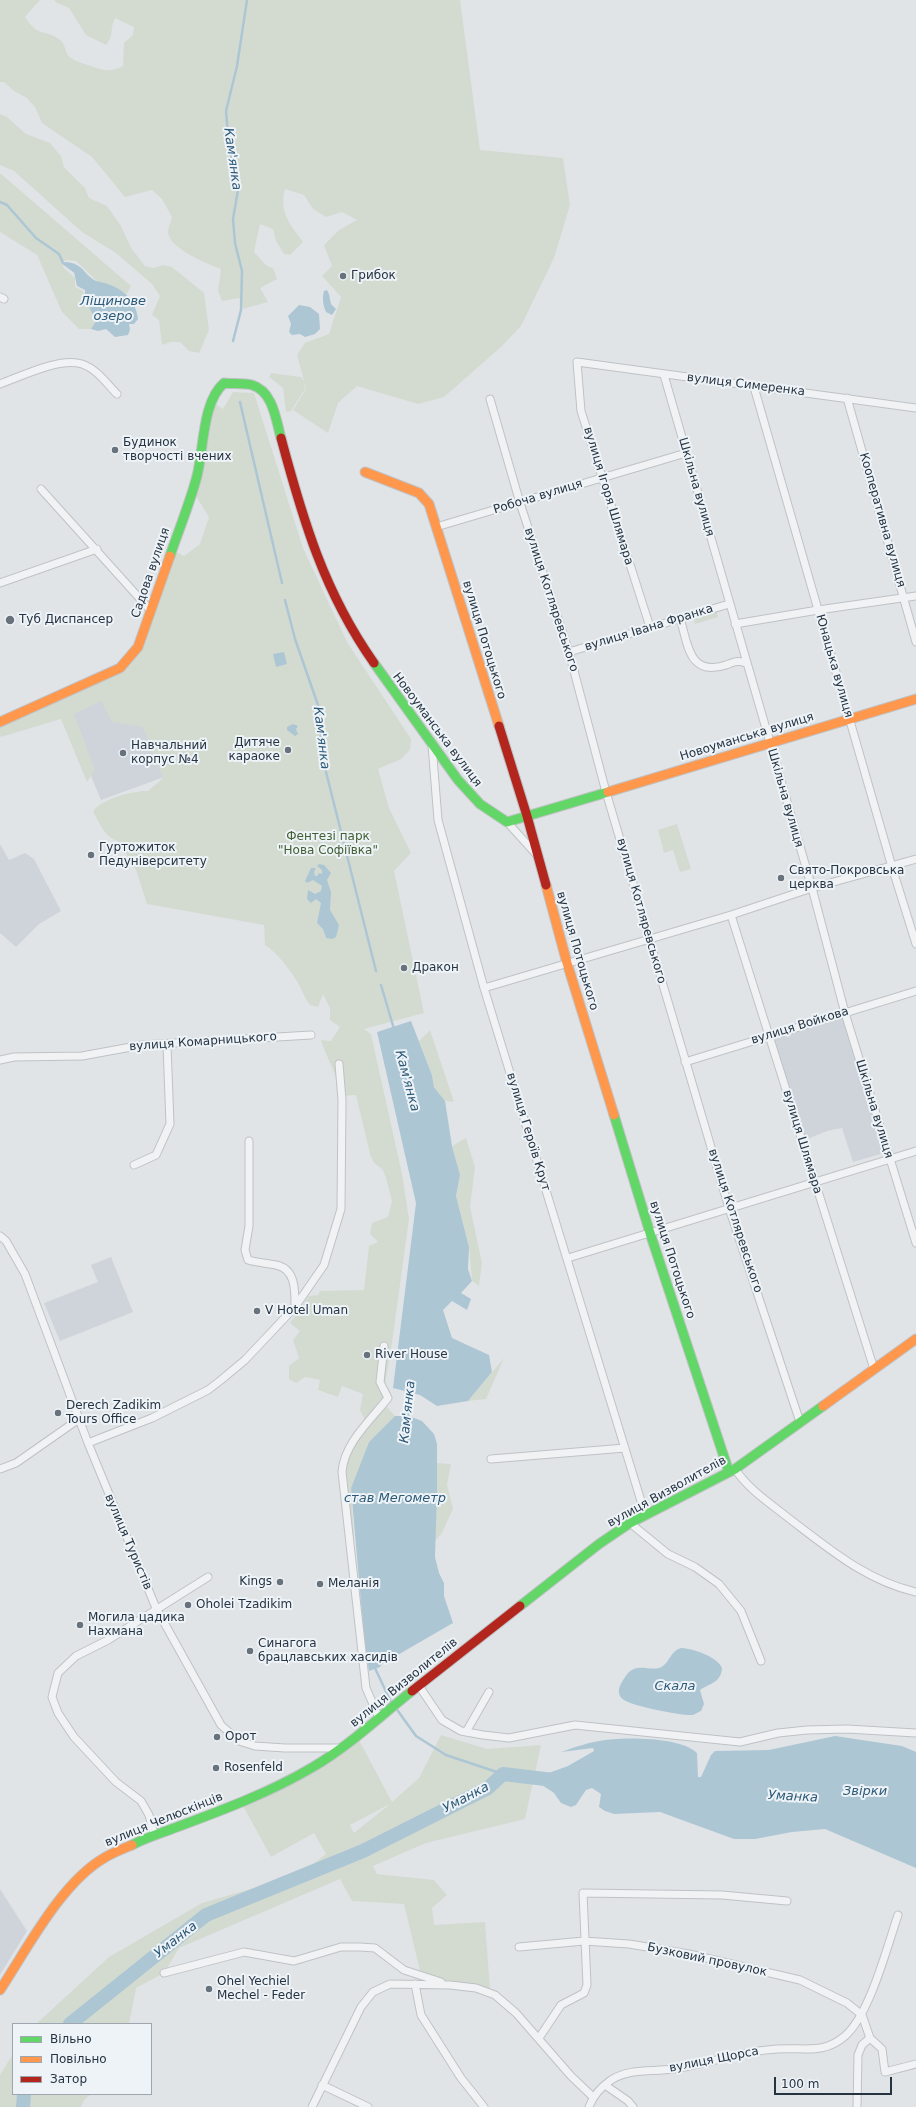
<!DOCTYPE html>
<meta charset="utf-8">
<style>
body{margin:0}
#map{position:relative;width:916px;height:2107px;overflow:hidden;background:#e1e4e7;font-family:"DejaVu Sans",sans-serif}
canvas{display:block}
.legend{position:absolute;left:12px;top:2023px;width:140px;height:72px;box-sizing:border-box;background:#eef3f7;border:1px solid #9ea7af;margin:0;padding:5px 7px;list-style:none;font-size:12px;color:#263442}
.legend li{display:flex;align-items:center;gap:8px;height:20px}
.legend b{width:20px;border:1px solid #9ea7af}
.scale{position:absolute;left:774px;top:2077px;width:118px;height:18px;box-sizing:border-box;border:2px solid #263442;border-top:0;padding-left:5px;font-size:12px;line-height:14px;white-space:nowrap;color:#263442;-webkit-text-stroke:3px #eef3f7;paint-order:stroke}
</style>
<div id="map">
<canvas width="916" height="2107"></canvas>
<ul class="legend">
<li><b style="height:5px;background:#63d668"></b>Вільно</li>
<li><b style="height:5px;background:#ff974d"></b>Повільно</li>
<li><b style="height:5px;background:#b3261e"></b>Затор</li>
</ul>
<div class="scale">100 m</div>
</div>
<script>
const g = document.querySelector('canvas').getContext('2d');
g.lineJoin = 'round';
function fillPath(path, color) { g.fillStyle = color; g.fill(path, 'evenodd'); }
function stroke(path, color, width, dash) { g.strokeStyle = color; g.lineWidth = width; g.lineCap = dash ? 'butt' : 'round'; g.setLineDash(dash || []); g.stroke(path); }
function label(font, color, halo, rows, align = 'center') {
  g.font = font + ' "DejaVu Sans",sans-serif'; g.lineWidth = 4; g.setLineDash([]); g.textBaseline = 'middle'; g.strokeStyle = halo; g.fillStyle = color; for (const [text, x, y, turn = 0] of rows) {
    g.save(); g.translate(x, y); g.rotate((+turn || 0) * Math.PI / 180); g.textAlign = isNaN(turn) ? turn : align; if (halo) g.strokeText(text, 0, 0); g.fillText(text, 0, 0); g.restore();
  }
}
fillPath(new Path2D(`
 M137,684L167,776L101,800L63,709Z
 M0,844L9,860L25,853L34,859L61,911L39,924L16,947L0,933Z
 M843,1017L884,1153L853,1162L842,1128L827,1131L805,1140L773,1039Z
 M111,1257L133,1312L60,1341L44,1303L98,1282L91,1265Z
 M0,1889L27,1931L0,1975Z`), '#cfd4db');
fillPath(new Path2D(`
 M0,0H40L25,17C39,39 45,28 60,40C66,44 64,50 68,55C72,60 79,62 85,64C100,69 107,74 123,66L124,43L133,35L134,27L115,18C109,31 115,33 106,45L86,35L69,8L57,3L54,0H460L480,150L563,158L570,205L554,258L521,326L501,347L444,397L418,404L357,386L338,403L328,433L293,410L306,389L304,382L305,389L291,411L286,412L283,388L269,377L271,373L301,377L304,381L297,355L305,343L329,334L341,297L322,276L332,266L324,245L339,230L357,220L342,212L326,217L313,209L304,195L285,189C279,213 290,224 303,242L290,255L284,254L276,241L273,229L260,224L254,252L267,266L273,268L277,279L260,288L268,302L243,309L239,298L222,301L218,291L221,269C208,264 169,249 168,232C168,228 171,221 172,217L162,199L152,190L125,197L92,157L42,123L35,107L27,98L14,91L4,82H0Z
 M0,114L7,117L26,134L50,143L61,156L64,167L85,188L89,198L107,206L121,226L131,248L145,266L153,268L163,265L172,267L204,293L209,330L199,353L189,351L180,342H171L162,345L159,320L152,315L160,296L152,284L116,253L82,232L14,171L0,165Z
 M0,173L131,286L127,294L105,283L98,282L76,261L66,260L62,263L64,268L75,278V287L83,291L96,322L91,329H79L62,312L37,255L0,232Z
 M233,392L254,393L303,548L347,642L411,739L410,750L401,759L378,769L389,808L411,853L394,871L424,1013L364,1029L371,1034L402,1174L409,1219L392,1343L384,1391L387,1407L395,1416L369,1442L351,1488L354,1536L348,1535L343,1460L367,1424L360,1410L363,1394L342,1386L338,1397L318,1390L320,1380L305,1377L296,1383L289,1379V1366L299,1358L293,1340L300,1331L290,1323L309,1296L318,1295L320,1291L364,1290L369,1246L378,1242L370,1234L372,1223L388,1217L392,1201L386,1178L383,1170L374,1163L370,1154L356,1095L341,1096C340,1080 326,1057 321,1040L331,1041L340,1027L330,1020V1008L323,994L318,1007L310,1005C304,998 303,991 298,983C289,969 279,954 265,945L264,925L147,904L136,870L118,841C104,837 100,823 93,812C100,799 134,790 148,791L163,778L143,727L112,722L101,701L74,714L95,770L87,782L61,719L1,737L0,736V722L120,668L138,647L173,550L184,556L200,544L209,517L192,490L211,401L223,409Z
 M716,609L718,617L695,624L693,616Z
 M677,824L691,869L680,872L673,850L664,853L658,830Z
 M430,1030L454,1102L445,1101L434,1087L432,1075L419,1041Z
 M466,1138L475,1167L470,1207L482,1263L479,1286L472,1281L469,1247L456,1196L460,1175L452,1146Z
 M504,1358L486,1399L468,1401Z
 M437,1463L451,1464L447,1485L453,1509L442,1533L435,1541Z
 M441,1735L487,1749L541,1745L525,1819L426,1843L373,1866L377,1874L434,1880L447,1895L432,1908L434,1925L485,1922L490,1989L421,1975L404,1904L352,1901L340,1879L179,1948L164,1973L136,1988L129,2024H36L109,1957L202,1903L299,1875L326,1854L314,1833L271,1857L242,1804L359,1740L392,1802L419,1778ZM390,1804L354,1833L350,1825Z
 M13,2054V2094H91L84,2100L81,2107H0V2075Z`), '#d3dbd1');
fillPath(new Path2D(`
 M66,262C84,264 82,273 96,281C99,282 102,282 105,283C124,289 136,300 138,319L134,324H129L130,330L128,335L115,337L106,329L98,331L91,329L96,321L85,299V290L77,286L74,272L70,267L63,263Z
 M327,290L329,294L331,304L336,309L332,315L326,312C323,305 322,298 324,291Z
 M299,305L310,307L319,314L320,329L315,334L305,337L300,334L292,335L289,332L291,324L288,316Z
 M284,652L287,664L276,667L273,654Z
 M293,724L298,726L296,729L298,734L295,736L287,730V727Z
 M319,864L324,865L331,873L327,880L331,892L330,910L339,925L336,937L332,939L326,938L323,929L317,923L321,903L316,899L311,903L307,899L308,890L315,894L321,891L322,886L313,880L307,883L305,881L311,868H316L314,872L315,876H317L319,873L322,874V870L317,866Z
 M411,1021L432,1075L434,1087L445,1101L452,1146L460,1175L456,1196L469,1247L468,1269L472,1281L461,1293L471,1299L467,1310L452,1301L443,1310L452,1338L489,1355L492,1372L468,1401L437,1406L420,1395L393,1388L416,1203L377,1032Z
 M395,1416H409L422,1421L434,1434L437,1444V1493L435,1557L439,1573L444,1583V1596L453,1623L382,1664L380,1667L369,1671L364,1637L351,1488L369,1442Z
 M681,1648C692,1648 718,1657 722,1668C721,1683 710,1683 700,1690L704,1704L701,1711C698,1712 696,1714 693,1715C682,1716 632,1706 624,1700C617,1696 618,1688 622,1682C625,1677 628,1671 634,1669C642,1666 651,1670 659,1668C669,1665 670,1651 681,1648Z
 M835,1736L902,1746L916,1752V1868L825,1829L792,1832L755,1839H734L660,1812L614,1814L605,1811L599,1807L601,1794L592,1788L586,1790L576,1805L571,1807L561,1803L554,1793L542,1785L543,1775L568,1766L594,1751L593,1748L561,1752C575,1747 590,1742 605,1740C627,1737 681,1737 697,1753L698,1777H701L711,1755L715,1751L769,1750Z`), '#adc6d4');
stroke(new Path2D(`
 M0,202L7,205L36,238L59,254L63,263L75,272
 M233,341L241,310L242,271L235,243L233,219L238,190L229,146L226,111L237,66L247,0
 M240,402L282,583
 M285,600L295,639L319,708L322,756L376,971
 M381,985L394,1029
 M408,1418L411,1389
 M374,1666L390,1700L416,1736L446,1755L503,1774`), '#adc6d4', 2.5);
stroke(new Path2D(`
 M70,2024L206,1915L363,1851L488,1788L503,1774L562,1781
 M23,2107L24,2094`), '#adc6d4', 14);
const street = new Path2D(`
 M0,297L4,299
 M664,375L812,888L845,1013L916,1243
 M0,384C22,376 60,357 82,364C97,369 107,384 117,394
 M754,387L892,867L916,944
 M847,398L916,642
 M490,399L520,503L569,652L606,792L729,1208L800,1422
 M41,489L151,611
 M436,527L686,453
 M0,583L97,549
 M680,618C688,645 689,677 726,665C734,662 738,660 746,663
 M735,624L818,610L916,596
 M650,627L581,411L577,362L916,408
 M569,652L729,604
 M432,745L438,820L484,988L645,1514
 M507,822L536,854
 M731,915L874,1369
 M484,988L731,915L812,888L916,859
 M0,1060L14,1057L82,1056L142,1045L311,1035
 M685,1062L916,991
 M249,1141V1226L245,1250L248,1260C258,1263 267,1263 276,1265C296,1269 295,1291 295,1307
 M134,1165L156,1155L170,1124L167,1045
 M0,1236L6,1241L25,1274L88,1443L156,1608L221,1725L239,1741L255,1746L285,1748H341
 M568,1258L916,1151
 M88,1443L152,1418L208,1390L221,1380L245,1360L295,1307L324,1265L341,1209L342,1100L339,1064
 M491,1459L625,1448
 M0,1469L16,1463L79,1419
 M735,1469C749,1490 771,1504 791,1520C829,1549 867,1581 916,1592
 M630,1523L668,1554L695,1567L719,1584L741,1611L761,1661
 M419,1686L442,1720L461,1731L483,1735L509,1738L575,1725L740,1742L778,1733L807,1730L847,1729L916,1733
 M379,1718L366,1688L342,1472C344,1443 371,1420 388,1398L380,1382L384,1346
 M466,1732L489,1692
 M154,1834L149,1815L141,1801L116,1782L74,1737L58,1713L52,1697L58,1673L76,1656L108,1640L208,1577
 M519,1947L584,1941L629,1944L689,1954L800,1980L847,2003L862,2015L870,2038L882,2049L885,2072L916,2064
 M164,1973L244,1952L294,1961L341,1947H360L375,1948L404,1970L441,1982
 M415,1984L421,2015L461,2078L484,2107
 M539,2038L561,2005L584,1993L587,1985L583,1893L722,1895L787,1901
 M322,2085L368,2107
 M605,2085L628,2101L633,2107
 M312,2107L361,2007L373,1992L390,1984L450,1985L476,1988L495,1995L516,2013L571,2076L593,2097
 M589,2107C593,2096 601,2087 611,2080C630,2068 652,2072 673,2069C708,2064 741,2051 777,2049C804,2047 823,2055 845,2036C870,2014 887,1947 898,1915
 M857,2107L858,2055L862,2045L870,2038`);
const fast = new Path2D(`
 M170,556C179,529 190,503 197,476C204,449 202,402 224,383C233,384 244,383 252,385C273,391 276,420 281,438
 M374,663L458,780L480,804L507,822L608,792
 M614,1115L650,1233L729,1472
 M520,1606L599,1544L630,1523L735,1469L823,1406
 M132,1845C147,1837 162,1833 177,1827C223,1810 271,1792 313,1767C349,1746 379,1717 412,1691`);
const slow = new Path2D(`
 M365,472L419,493L429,504L499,726
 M0,722L120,668L138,647L170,556
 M608,792L916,699
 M546,885L567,963L614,1115
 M823,1406L916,1339
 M0,1990C27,1949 61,1883 104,1858C112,1853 122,1849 132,1845`);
const jam = new Path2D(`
 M281,438C303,520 324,592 374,663
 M499,726L527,816L546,885
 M412,1691L520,1606`);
stroke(street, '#bfc2c5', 9);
stroke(fast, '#bfc2c5', 11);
stroke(slow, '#bfc2c5', 11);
stroke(jam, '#bfc2c5', 11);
stroke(street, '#f1f2f3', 7);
stroke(fast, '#63d668', 9);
stroke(slow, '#ff974d', 9);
stroke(jam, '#b3261e', 9);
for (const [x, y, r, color] of [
 [343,276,4,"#67727c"],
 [115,450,4,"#67727c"],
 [10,620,5,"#67727c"],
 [288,750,4,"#67727c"],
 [123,753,4,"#67727c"],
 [91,855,4,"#67727c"],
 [781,878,4,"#67727c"],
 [404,968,4,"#67727c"],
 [257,1311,4,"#67727c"],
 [367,1355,4,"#67727c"],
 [58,1413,4,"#67727c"],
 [280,1582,4,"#67727c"],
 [320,1584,4,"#67727c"],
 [188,1605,4,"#67727c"],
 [80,1625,4,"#67727c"],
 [250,1651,4,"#67727c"],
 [217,1737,4,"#67727c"],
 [216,1768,4,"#67727c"],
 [209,1989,4,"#67727c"]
]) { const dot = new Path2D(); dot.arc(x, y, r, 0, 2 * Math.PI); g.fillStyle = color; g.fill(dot); stroke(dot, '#eef3f7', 1.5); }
label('12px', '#263442', '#eef3f7', [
 ["Грибок",351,276],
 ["Будинок",123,443],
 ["творчості вчених",123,457],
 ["Туб Диспансер",19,620],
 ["Дитяче",280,743,"right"],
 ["караоке",280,757,"right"],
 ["Навчальний",131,746],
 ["корпус №4",131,760],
 ["Гуртожиток",99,848],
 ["Педуніверситету",99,862],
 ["Свято-Покровська",789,871],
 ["церква",789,885],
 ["Дракон",412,968],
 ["V Hotel Uman",265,1311],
 ["River House",375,1355],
 ["Derech Zadikim",66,1406],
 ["Tours Office",66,1420],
 ["Kings",272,1582,"right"],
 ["Меланія",328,1584],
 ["Oholei Tzadikim",196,1605],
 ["Могила цадика",88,1618],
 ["Нахмана",88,1632],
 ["Синагога",258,1644],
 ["брацлавських хасидів",258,1658],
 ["Орот",225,1737],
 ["Rosenfeld",224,1768],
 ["Ohel Yechiel",217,1982],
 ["Mechel - Feder",217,1996]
], 'left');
label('12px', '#263442', '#eef3f7', [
 ["вулиця Симеренка",746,385,7],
 ["Шкільна вулиця",696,487,74],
 ["вулиця Ігоря Шлямара",608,496,73],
 ["Робоча вулиця",538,497,-17],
 ["Кооперативна вулиця",882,520,74],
 ["Садова вулиця",151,573,-71],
 ["вулиця Котляревського",551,600,72],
 ["вулиця Івана Франка",649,628,-17],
 ["вулиця Потоцького",484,640,73],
 ["Юнацька вулиця",834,666,74],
 ["Новоуманська вулиця",437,730,53],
 ["Новоуманська вулиця",747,737,-17],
 ["Шкільна вулиця",785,798,74],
 ["вулиця Котляревського",641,911,74],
 ["вулиця Потоцького",577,951,74],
 ["вулиця Войкова",800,1026,-17],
 ["вулиця Комарницького",203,1042,-4],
 ["Шкільна вулиця",874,1109,73],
 ["вулиця Героїв Крут",528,1132,73],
 ["вулиця Шлямара",802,1142,73],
 ["вулиця Котляревського",735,1221,72],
 ["вулиця Потоцького",672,1260,72],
 ["вулиця Визволителів",667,1492,-29],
 ["вулиця Туристів",128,1542,67],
 ["вулиця Визволителів",404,1683,-39],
 ["вулиця Челюскінців",164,1820,-22],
 ["Бузковий провулок",707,1960,12],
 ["вулиця Щорса",714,2060,-11]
]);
label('12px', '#415f33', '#eef3f7', [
 ["Фентезі парк",328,837],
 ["\"Нова Софіївка\"",328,851]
]);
label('italic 13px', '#2d5a79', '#eef3f7', [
 ["Кам'янка",232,159,82],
 ["Ліщинове",113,302],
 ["озеро",113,317],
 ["Кам'янка",321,738,83],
 ["Кам'янка",407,1081,75],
 ["Кам'янка",408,1412,-84],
 ["став Мегометр",395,1499],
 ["Скала",675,1687],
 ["Звірки",865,1792],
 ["Уманка",793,1797,3],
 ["Уманка",466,1798,-28],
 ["Уманка",176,1940,-38]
]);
</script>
